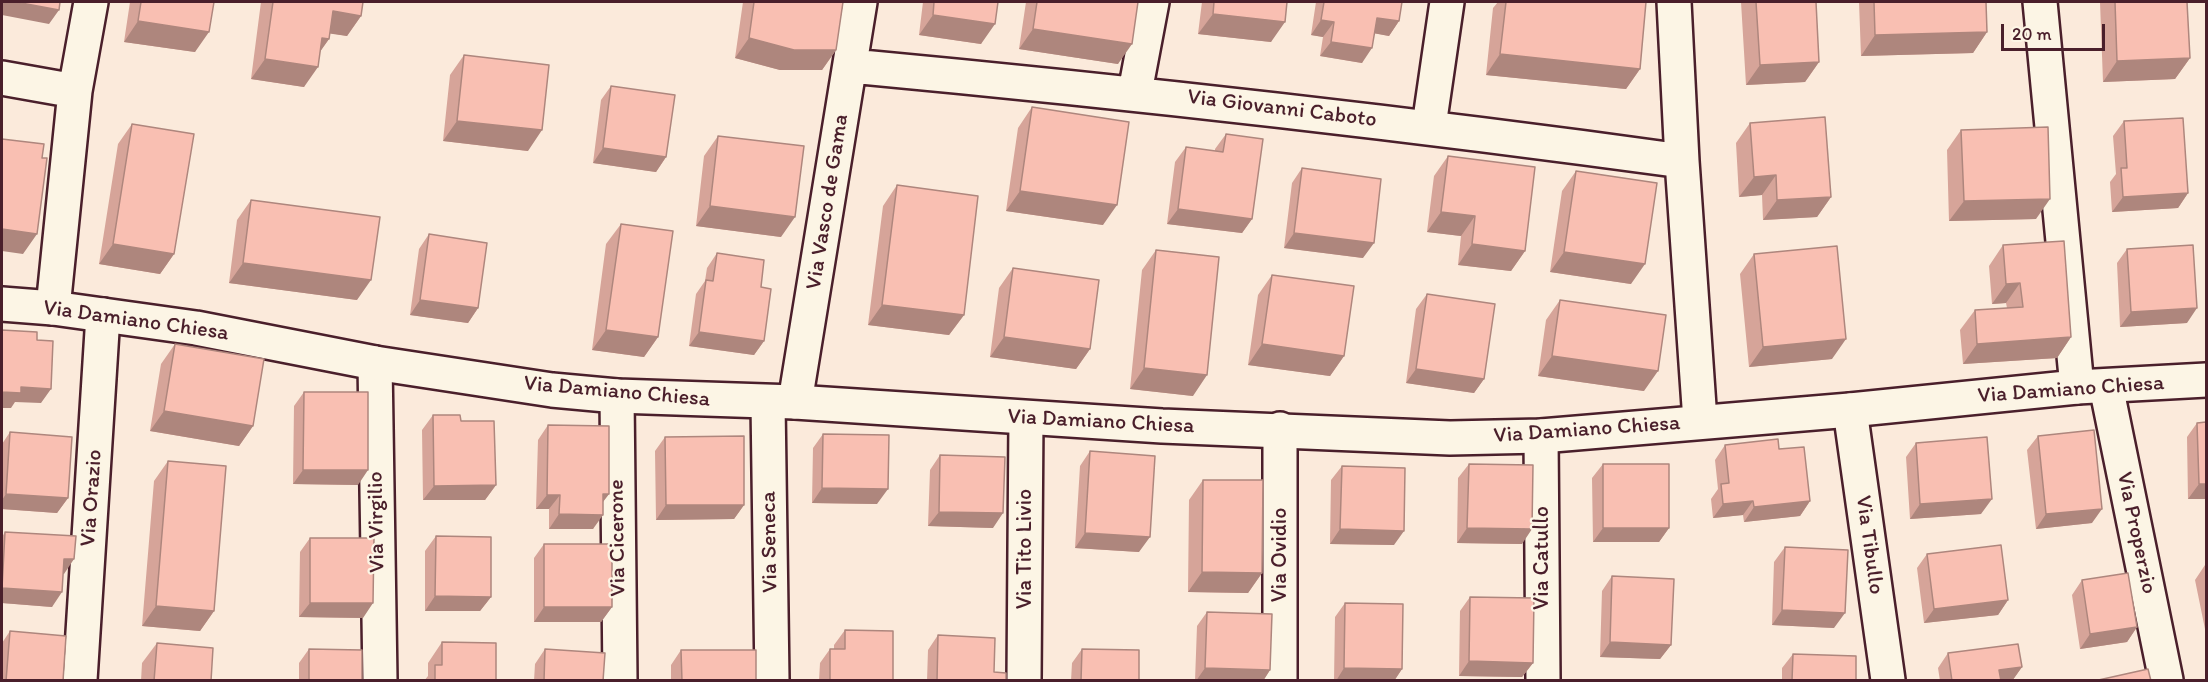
<!DOCTYPE html>
<style>
body{margin:0}
#map{position:relative;width:2208px;height:682px;overflow:hidden;background:#fbeadb;font-family:Itim,sans-serif}
canvas{display:block}
.frame{position:absolute;inset:0;border:3px solid #4a1f2b;pointer-events:none}
.scale{position:absolute;left:2001px;top:24px;width:104px;height:27px;box-sizing:border-box;border:3px solid #4a1f2b;border-top:0;padding-left:8px;font-size:18px;line-height:21px;white-space:nowrap;color:#4a1f2b;-webkit-text-stroke:4px #fcf5e5;paint-order:stroke}
</style>
<div id="map">
<canvas width="2208" height="682"></canvas>
<div class="frame"></div>
<div class="scale">20 m</div>
</div>
<script>
const g = document.querySelector('canvas').getContext('2d');
g.lineJoin = 'round';
function stroke(path, color, width, dash) { g.strokeStyle = color; g.lineWidth = width; g.lineCap = dash ? 'butt' : 'round'; g.setLineDash(dash || []); g.stroke(path); }
function fillPath(path, color) { g.fillStyle = color; g.fill(path, 'evenodd'); }
function label(font, color, halo, rows, align = 'center') {
  g.font = font + ' Itim,sans-serif'; g.lineWidth = 4.5; g.setLineDash([]); g.textBaseline = 'middle'; g.strokeStyle = halo; g.fillStyle = color; for (const [text, x, y, turn = 0] of rows) {
    g.save(); g.translate(x, y); g.rotate((+turn || 0) * Math.PI / 180); g.textAlign = isNaN(turn) ? turn : align; if (halo) g.strokeText(text, 0, 0); g.fillText(text, 0, 0); g.restore();
  }
}
const street = new Path2D(`
 M1674,2L1682,161
 M2040,2L2077,387
 M851,66C1129,92 1406,123 1682,161L1700,421
 M2,78L75,91
 M1135,92L1152,2
 M1429,126L1447,2
 M53,308L75,91L91,2
 M375,363L380,680
 M2106,386L2166,680
 M617,396L620,680
 M795,402L860,2
 M768,403L772,680
 M1850,410L1888,680
 M1280,429V680
 M1541,436L1543,680
 M80,680L103,315
 M1024,680L1026,418`);
const secondary = new Path2D(`
 M2,304L53,308L196,328L375,363L552,390L617,396L795,402L1162,426L1450,438L1541,436L1850,410L2077,387L2206,380`);
stroke(street, '#4a1f2b', 38);
stroke(secondary, '#4a1f2b', 38);
stroke(street, '#fcf5e5', 33);
stroke(secondary, '#fcf5e5', 33);
fillPath(new Path2D(`
 M130,2H214L195,52L124,42Z
 M261,2H363L361,16L347,36L330,33L329,39L320,51L304,87L251,79Z
 M743,2H843L836,50L822,70H780L735,58Z
 M923,2H998L981,44L919,35Z
 M1026,2H1138L1118,64L1019,49Z
 M1202,2H1287L1271,42L1198,34Z
 M1316,2H1402L1399,21L1389,36L1374,33L1362,63L1320,56L1323,37L1311,35Z
 M1498,2H1640V69L1626,89L1486,75L1493,8Z
 M1741,2H1816L1819,62L1805,82L1746,85Z
 M1859,2H1986L1987,32L1973,53L1861,56Z
 M2100,2H2187L2190,58L2175,79L2103,82Z
 M464,55L528,151L443,141L450,75Z
 M611,86L666,157L656,172L593,163L601,100Z
 M1032,107L1103,225L1006,211L1018,128Z
 M2124,121L2188,193L2178,208L2112,212L2110,182L2116,174L2113,136Z
 M1750,123L1831,197L1817,217L1763,220L1762,195L1739,197L1736,143Z
 M132,124L174,254L160,274L99,264L118,144Z
 M1961,130L2036,219L1949,221L1947,150Z
 M1226,134L1252,219L1242,233L1167,224L1175,162L1186,147L1215,151V149Z
 M718,136L781,237L696,226L704,156Z
 M1448,156L1525,251L1511,271L1458,265L1461,236L1427,232L1434,176Z
 M1302,168L1363,258L1284,248L1292,183Z
 M1576,171L1631,284L1550,272L1562,191Z
 M897,185L964,315L949,335L868,325L883,206Z
 M251,200L357,300L229,283L237,220Z
 M621,224L658,337L644,357L592,350L606,244Z
 M429,234L478,308L468,323L410,315L419,249Z
 M2003,245L2071,337L2057,358L1963,364L1960,330L1975,310L2007,308L2006,303L1992,304L1989,266Z
 M2127,249L2187,323L2120,327L2117,263Z
 M1156,250L1193,396L1130,389L1142,270Z
 M717,253L761,287L764,341L754,355L689,346L696,294L705,281L707,268Z
 M1754,254L1832,359L1749,367L1740,274Z
 M1013,268L1090,349L1076,369L990,357L999,288Z
 M1272,275L1344,356L1330,376L1248,365L1258,295Z
 M1427,294L1484,379L1474,393L1406,383L1416,309Z
 M1560,300L1644,391L1538,376L1546,320Z
 M175,344L253,426L239,446L150,431L161,364Z
 M304,392L358,485L293,484L294,406Z
 M433,415L461,421L496,485L485,500H423L422,430Z
 M2197,423L2206,499H2188L2187,437Z
 M548,425L609,494L603,502L593,529H549V509H536L538,440Z
 M10,432L68,498L57,513L2,509V444Z
 M823,434L877,504L812,503L813,448Z
 M2038,436L2092,523L2036,529L2027,450Z
 M665,437L744,505L734,519L656,520L655,451Z
 M1916,443L1981,514L1910,519L1906,457Z
 M1725,445L1779,449L1810,501L1800,516L1744,522L1743,515L1713,518L1711,499L1718,489L1715,460Z
 M1090,451L1139,552L1075,548L1080,466Z
 M940,455L993,528L928,526L930,470Z
 M168,461L214,611L200,631L142,626L154,481Z
 M1469,464L1522,544L1457,543L1458,478Z
 M1603,464L1669,528L1659,542H1593L1592,478Z
 M1342,466L1394,545L1330,544L1331,480Z
 M1203,480L1262,573L1248,593L1188,592L1189,500Z
 M5,532L64,574H63L52,607L2,603V537Z
 M436,536L491,597L480,611H425V551Z
 M310,538L363,618L299,617L300,552Z
 M544,544L612,607L601,622H534V558Z
 M1785,547L1834,628L1772,625L1774,562Z
 M1927,554L2008,600L1998,615L1924,623L1917,568Z
 M2205,565H2206V634L2195,580Z
 M1612,576L1671,645L1660,659L1600,657L1602,591Z
 M2082,580L2137,627L2127,642L2080,649L2072,595Z
 M1470,597L1533,663L1522,677L1459,676L1460,611Z
 M1345,603L1402,669L1394,681H1334L1335,617Z
 M1207,612L1270,670L1263,681H1195L1197,626Z
 M845,630L893,681H819L820,663L830,649H834V645Z
 M10,631L63,681H2V643Z
 M938,635L994,672L1006,681H927L928,650Z
 M442,642L496,681H424L428,676V663Z
 M157,643L211,681H141L142,663Z
 M309,649L362,681H299V663Z
 M545,649L603,681H534L535,664Z
 M1082,649L1139,681H1071L1072,663Z
 M681,650L756,681H671V665Z
 M1948,653L2022,667L2012,681H1940L1938,668Z
 M1793,654L1856,681H1782V668Z`), '#d6a499');
fillPath(new Path2D(`
 M2,2H16L59,10L49,24L2,15Z
 M333,11L361,16L347,36L319,32Z
 M1213,14L1285,22L1271,42L1198,34Z
 M933,15L995,24L981,44L919,35Z
 M1377,18L1399,21L1389,36L1367,32Z
 M1321,20L1334,22L1323,37L1311,35Z
 M138,21L209,32L195,52L124,42Z
 M1033,29L1132,44L1118,64L1019,49Z
 M1987,32L1973,53L1861,56L1875,35Z
 M322,38L329,39L315,59Z
 M749,38L836,50L822,70H780L735,58Z
 M1331,42L1372,48L1362,63L1320,56Z
 M1500,54L1640,69L1626,89L1486,75Z
 M2190,58L2175,79L2103,82L2117,61Z
 M265,59L318,67L304,87L251,79Z
 M1819,62L1805,82L1746,85L1760,65Z
 M457,121L542,130L528,151L443,141Z
 M603,148L666,157L656,172L593,163Z
 M1776,175L1762,195L1739,197L1754,177Z
 M1020,191L1117,205L1103,225L1006,211Z
 M2188,193L2178,208L2112,212L2123,197Z
 M1831,197L1817,217L1763,220L1777,200Z
 M2050,199L2036,219L1949,221L1964,201Z
 M710,206L795,217L781,237L696,226Z
 M1178,209L1252,219L1242,233L1167,224Z
 M1441,212L1475,216L1461,236L1427,232Z
 M2,229L37,234L23,254L2,251Z
 M1294,233L1374,243L1363,258L1284,248Z
 M113,244L174,254L160,274L99,264Z
 M1472,244L1525,251L1511,271L1458,265Z
 M1564,252L1645,264L1631,284L1550,272Z
 M243,263L371,280L357,300L229,283Z
 M2020,283L2006,303L1992,304L2006,284Z
 M420,300L478,308L468,323L410,315Z
 M882,305L964,315L949,335L868,325Z
 M2197,308L2187,323L2120,327L2131,312Z
 M606,330L658,337L644,357L592,350Z
 M699,332L764,341L754,355L689,346Z
 M1004,337L1090,349L1076,369L990,357Z
 M2071,337L2057,358L1963,364L1977,344Z
 M1846,339L1832,359L1749,367L1763,347Z
 M1262,344L1344,356L1330,376L1248,365Z
 M1552,356L1658,371L1644,391L1538,376Z
 M1144,368L1207,375L1193,396L1130,389Z
 M1416,369L1484,379L1474,393L1406,383Z
 M21,387L51,389L41,403L15,402L11,408H2V392Z
 M164,411L253,426L239,446L150,431Z
 M303,470H368L358,485L293,484Z
 M2199,484H2206V499H2188Z
 M496,485L485,500H423L434,486Z
 M822,488L888,489L877,504L812,503Z
 M6,494L68,498L57,513L2,509V500Z
 M603,494H609L598,508Z
 M547,495H560L549,509H536Z
 M1992,499L1981,514L1910,519L1920,504Z
 M1753,501L1743,515L1713,518L1723,504Z
 M1810,501L1800,516L1744,522L1754,507Z
 M666,505H744L734,519L656,520Z
 M2102,509L2092,523L2036,529L2046,514Z
 M939,512L1003,513L993,528L928,526Z
 M559,514L603,515L593,529H549Z
 M1467,528L1532,529L1522,544L1457,543Z
 M1603,528H1669L1659,542H1593Z
 M1340,529L1404,531L1394,545L1330,544Z
 M1085,533L1150,537L1139,552L1075,548Z
 M64,559H74L64,574H53Z
 M1202,572L1262,573L1248,593L1188,592Z
 M2,588L62,592L52,607L2,603Z
 M435,596L491,597L480,611H425Z
 M2008,600L1998,615L1924,623L1934,609Z
 M310,603H373L363,618L299,617Z
 M156,606L214,611L200,631L142,626Z
 M544,607H612L601,622H534Z
 M1782,610L1845,613L1834,628L1772,625Z
 M2137,627L2127,642L2080,649L2090,634Z
 M1610,642L1671,645L1660,659L1600,657Z
 M1469,661L1533,663L1522,677L1459,676Z
 M2022,667L2012,681H1992L1999,670Z
 M1205,668L1270,670L1263,681H1196Z
 M1344,668L1402,669L1394,681H1336Z`), '#ae867d');
const building = new Path2D(`
 M16,2H60L59,10Z
 M141,2H214L209,32L138,21Z
 M273,2H363L361,16L333,11L329,39L322,38L318,67L265,59Z
 M754,2H843L836,50H794L749,38Z
 M934,2H998L995,24L933,15Z
 M1037,2H1138L1132,44L1033,29Z
 M1214,2H1287L1285,22L1213,14Z
 M1324,2H1402L1399,21L1377,18L1372,48L1331,42L1334,22L1321,20Z
 M1506,2H1646L1640,69L1500,54Z
 M1756,2H1816L1819,62L1760,65Z
 M1874,2H1986L1987,32L1875,35Z
 M2115,2H2187L2190,58L2117,61Z
 M464,55L549,65L542,130L457,121Z
 M611,86L675,95L666,157L603,148Z
 M1032,107L1129,122L1117,205L1020,191Z
 M1825,117L1831,197L1777,200L1776,175L1754,177L1750,123Z
 M2183,118L2188,193L2123,197L2121,168H2127L2124,121Z
 M132,124L194,134L174,254L113,244Z
 M2048,127L2050,199L1964,201L1961,130Z
 M1226,134L1263,139L1252,219L1178,209L1186,147L1223,152Z
 M718,136L804,146L795,217L710,206Z
 M2,139L44,144L42,158H47L37,234L2,229Z
 M1448,156L1535,167L1525,251L1472,244L1475,216L1441,212Z
 M1302,168L1381,179L1374,243L1294,233Z
 M1576,171L1657,183L1645,264L1564,252Z
 M897,185L978,196L964,315L882,305Z
 M251,200L380,217L371,280L243,263Z
 M621,224L673,231L658,337L606,330Z
 M429,234L487,243L478,308L420,300Z
 M2064,241L2071,337L1977,344L1975,310L2023,307L2020,283L2006,284L2003,245Z
 M2193,245L2197,308L2131,312L2127,249Z
 M1837,246L1846,339L1763,347L1754,254Z
 M1156,250L1219,257L1207,375L1144,368Z
 M717,253L764,260L761,287L771,289L764,341L699,332L706,280L713,281Z
 M1013,268L1099,280L1090,349L1004,337Z
 M1272,275L1354,286L1344,356L1262,344Z
 M1427,294L1495,304L1484,379L1416,369Z
 M1560,300L1666,315L1658,371L1552,356Z
 M2,330L37,332V340L53,341L51,389L21,387V393L2,392Z
 M175,344L264,359L253,426L164,411Z
 M304,392H368V470H303Z
 M433,415H460L461,421H494L496,485L434,486Z
 M2206,422V484H2199L2197,423Z
 M548,425L609,426V494H603V515L559,514L560,495H547Z
 M2094,430L2102,509L2046,514L2038,436Z
 M10,432L72,437L68,498L6,494Z
 M823,434L889,435L888,489L822,488Z
 M744,436V505H666L665,437Z
 M1987,437L1992,499L1920,504L1916,443Z
 M1778,439L1779,449L1804,447L1810,501L1754,507L1753,501L1723,504L1721,484L1729,483L1725,445Z
 M1090,451L1155,456L1150,537L1085,533Z
 M940,455L1005,457L1003,513L939,512Z
 M168,461L226,466L214,611L156,606Z
 M1469,464L1533,465L1532,529L1467,528Z
 M1603,464H1669V528H1603Z
 M1342,466L1405,468L1404,531L1340,529Z
 M1203,480H1263L1262,573L1202,572Z
 M5,532L76,536L74,559H64L62,592L2,588Z
 M436,536L491,537V597L435,596Z
 M310,538H374L373,603H310Z
 M544,544H612V607H544Z
 M2001,545L2008,600L1934,609L1927,554Z
 M1785,547L1848,550L1845,613L1782,610Z
 M2128,573L2137,627L2090,634L2082,580Z
 M1612,576L1674,579L1671,645L1610,642Z
 M1470,597L1534,598L1533,663L1469,661Z
 M1345,603L1403,604L1402,669L1344,668Z
 M1207,612L1272,614L1270,670L1205,668Z
 M845,630L893,631V681H830V649H845Z
 M10,631L66,636L63,681H6Z
 M938,635L995,638L994,672L1006,673V681H937Z
 M442,642L496,643V681H435V665H442Z
 M157,643L213,648L211,681H154Z
 M2018,644L2022,667L1999,670L2001,681H1952L1948,653Z
 M309,649L362,650V681H309Z
 M545,649L605,653L603,681H544Z
 M1082,649L1139,650V681H1081Z
 M681,650H756V681H682Z
 M1793,654L1856,656V681H1792Z
 M2148,669L2151,681H2094Z`);
fillPath(building, '#f9bfb2');
stroke(building, '#ae867d', 1.5);
label('22px', '#4a1f2b', '#fcf5e5', [
 ["Via Giovanni Caboto",1282,109,7],
 ["Via Vasco de Gama",828,202,-81],
 ["Via Damiano Chiesa",136,321,8],
 ["Via Damiano Chiesa",2071,390,-4],
 ["Via Damiano Chiesa",617,392,5],
 ["Via Damiano Chiesa",1101,422,3],
 ["Via Damiano Chiesa",1587,430,-4],
 ["Via Orazio",92,498,-86],
 ["Via Virgilio",377,522,-91],
 ["Via Properzio",2136,533,78],
 ["Via Cicerone",618,538,-91],
 ["Via Seneca",770,542,-91],
 ["Via Tibullo",1869,545,82],
 ["Via Tito Livio",1025,549,-90],
 ["Via Ovidio",1280,555,-90],
 ["Via Catullo",1542,558,-90]
]);
</script>
